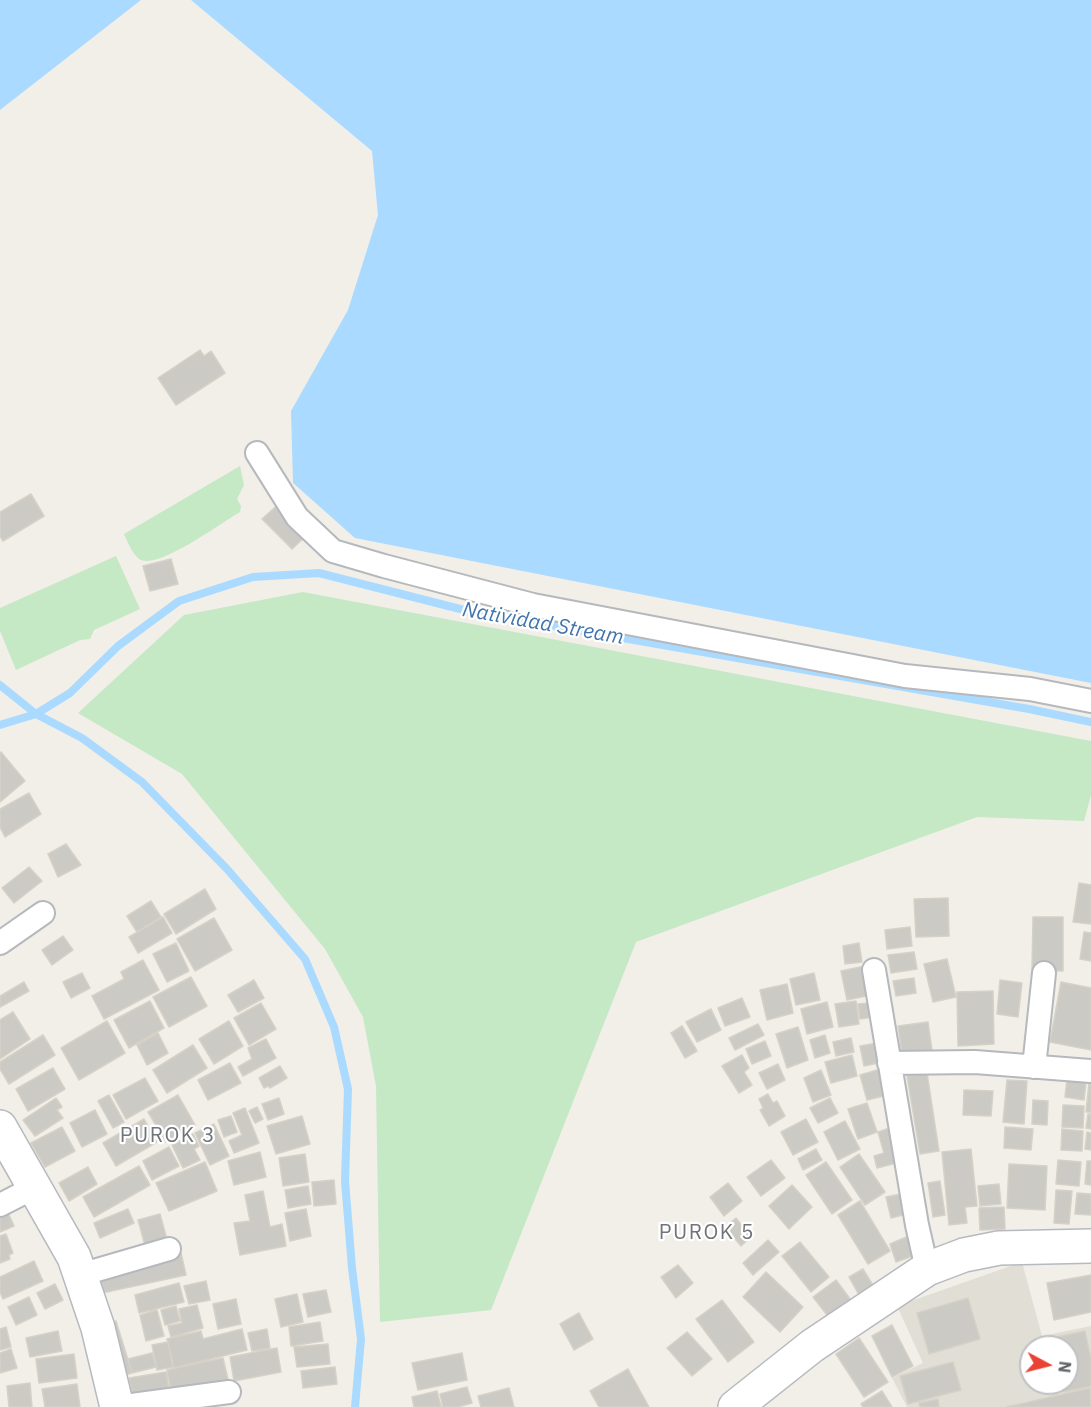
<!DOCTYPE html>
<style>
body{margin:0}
#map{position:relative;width:1091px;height:1407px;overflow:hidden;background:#f1efe8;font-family:"IBM Plex Sans",sans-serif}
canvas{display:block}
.north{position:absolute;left:1019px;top:1335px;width:60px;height:60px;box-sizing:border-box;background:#fff;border:2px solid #bfc1c3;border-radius:50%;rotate:97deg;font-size:16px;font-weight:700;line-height:24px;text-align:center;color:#5f6368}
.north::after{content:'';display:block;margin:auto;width:21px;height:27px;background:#ea4335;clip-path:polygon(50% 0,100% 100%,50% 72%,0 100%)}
</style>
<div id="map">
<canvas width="1091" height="1407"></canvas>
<div class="north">N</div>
</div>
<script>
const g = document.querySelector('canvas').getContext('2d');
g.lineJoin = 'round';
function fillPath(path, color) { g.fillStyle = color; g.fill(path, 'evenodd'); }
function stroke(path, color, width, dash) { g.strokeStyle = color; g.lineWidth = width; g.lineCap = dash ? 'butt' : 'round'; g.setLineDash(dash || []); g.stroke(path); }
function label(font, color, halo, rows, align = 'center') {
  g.font = font + ' "IBM Plex Sans",sans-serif'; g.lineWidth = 4.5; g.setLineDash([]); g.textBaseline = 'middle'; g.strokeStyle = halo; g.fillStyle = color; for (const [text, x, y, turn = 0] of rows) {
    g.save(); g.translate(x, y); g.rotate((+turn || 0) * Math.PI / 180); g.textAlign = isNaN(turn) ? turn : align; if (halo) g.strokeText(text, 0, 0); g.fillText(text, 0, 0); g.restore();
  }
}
fillPath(new Path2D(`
 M1022,1262L1042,1336L1091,1326V1407H907L892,1378L923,1363L897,1306ZM1031,1347H1067V1383H1031Z`), '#e1ded6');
fillPath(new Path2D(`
 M240,466L244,485L237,499L241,506L240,512C222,522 157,571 139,559C132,553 128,543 124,534Z
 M116,556L140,609L94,630L90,639L80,640L16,670L0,631V608Z
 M303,592L1091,741V795L1084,821L977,817L636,942L491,1310L380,1322L376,1086L363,1017L325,949L182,774L78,713L184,615Z`), '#c5e8c5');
fillPath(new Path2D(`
 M0,0H141L0,110Z
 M191,0H1091V683L355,538L293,483L291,411L348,310L378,215L372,151Z`), '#aadaff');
stroke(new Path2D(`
 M0,685L36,714L82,738L142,782L227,869L305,959L334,1027L348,1089L345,1181L352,1268L361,1339L355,1407
 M0,725L36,714L70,693L118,646L179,601L253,577L319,573L468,611L1029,709L1091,722`), '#aadaff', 8);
const building = new Path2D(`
 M200,350L204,356L211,351L225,373L176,405L158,378Z
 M31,494L44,516L3,541L0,536V512Z
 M281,502L308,534L292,549L262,519Z
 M171,559L178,584L150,591L143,566Z
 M1,752L25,781L0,802V753Z
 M29,793L41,814L5,837L0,827V809Z
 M66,844L81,865L58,877L48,854Z
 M29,867L42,881L14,903L2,888Z
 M1079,883L1091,885V924L1073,922Z
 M205,889L216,909L176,934L164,914Z
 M948,898L949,936L916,937L914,899Z
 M151,901L161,917L137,932L127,916Z
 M163,917L172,933L138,953L129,937Z
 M1033,917H1063V971L1032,970Z
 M214,918L232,950L195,971L177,939Z
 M910,927L912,946L887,949L885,930Z
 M1084,932L1091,933V961L1080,959Z
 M63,936L73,950L52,965L42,950Z
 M176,943L189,971L167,982L153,954Z
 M859,943L862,962L845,964L843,946Z
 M914,952L917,969L891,973L888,955Z
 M947,959L956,997L933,1002L924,964Z
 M143,960L159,990L104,1019L92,996L124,979L121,972Z
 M870,965L876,994L847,1000L841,971Z
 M82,973L90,988L71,998L63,982Z
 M814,973L820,1000L796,1005L790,979Z
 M191,977L207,1006L169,1027L153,997Z
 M914,978L916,993L896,996L893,981Z
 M254,980L264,998L238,1012L228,995Z
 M1000,980L1022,983L1018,1017L997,1014Z
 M24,982L29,991L0,1007V996Z
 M1061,982L1091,988V1050L1050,1042Z
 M787,984L793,1013L767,1020L760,990Z
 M993,991L994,1044L958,1046L957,992Z
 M742,998L750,1017L725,1026L718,1008Z
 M150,1001L164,1028L129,1048L114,1020Z
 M856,1001L859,1024L839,1027L835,1004Z
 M827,1002L833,1027L807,1034L801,1009Z
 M879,1002L881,1016L860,1019L858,1004Z
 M261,1003L276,1029L249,1045L234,1018Z
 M711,1009L721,1030L697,1042L686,1022Z
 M13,1012L30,1039L0,1059V1020Z
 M107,1021L125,1053L79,1080L61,1048Z
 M229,1021L243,1046L214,1064L199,1039Z
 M928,1022L932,1050L902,1054L898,1026Z
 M758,1024L764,1035L735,1050L729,1038Z
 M682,1026L697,1051L685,1058L671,1033Z
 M798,1027L808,1060L787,1068L776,1034Z
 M158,1033L168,1053L147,1065L137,1045Z
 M43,1035L55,1055L9,1084L0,1069V1062Z
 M825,1035L830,1053L815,1058L810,1040Z
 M851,1038L854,1052L836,1056L833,1042Z
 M266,1039L276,1058L243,1076L238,1067L252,1059L248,1048Z
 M765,1041L771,1056L752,1064L746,1049Z
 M884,1042L888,1061L864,1066L860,1046Z
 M193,1045L207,1068L167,1093L153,1070Z
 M742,1055L749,1068L744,1072L752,1085L739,1093L722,1066Z
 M852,1055L857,1076L831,1083L825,1062Z
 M230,1063L241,1083L208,1100L198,1080Z
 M778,1064L785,1080L767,1089L759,1073Z
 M280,1066L287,1078L270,1088L268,1086L264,1088L259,1078Z
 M53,1068L65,1089L28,1111L16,1089Z
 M884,1068L892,1094L867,1100L860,1075Z
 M821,1070L831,1095L813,1102L804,1078Z
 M927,1073L939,1151L920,1154L907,1076Z
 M145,1078L158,1101L126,1119L113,1095Z
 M1067,1079L1086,1082L1084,1100L1065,1097Z
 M1007,1080L1027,1081L1024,1124L1003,1122Z
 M1089,1083L1091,1084V1112H1086Z
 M964,1090L993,1091L991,1116L963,1115Z
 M768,1094L773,1103L777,1101L785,1116L769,1126L760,1110L763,1108L759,1099Z
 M109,1095L124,1122L113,1128L98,1101Z
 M178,1095L195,1125L166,1142L148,1112Z
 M56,1098L62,1107L57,1110L63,1118L35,1136L23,1120Z
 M279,1098L284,1114L268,1120L262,1104Z
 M830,1098L838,1113L818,1123L810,1108Z
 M1033,1100L1048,1101L1047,1125L1032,1124Z
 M867,1103L877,1132L858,1139L848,1109Z
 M1063,1105L1084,1106L1083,1128L1062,1127Z
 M257,1107L263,1119L255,1123L249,1111Z
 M245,1108L259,1143L234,1153L229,1141L242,1135L233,1113Z
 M95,1110L107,1134L82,1147L70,1123Z
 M1088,1114H1091V1129L1086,1128Z
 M231,1116L237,1132L224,1137L218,1120Z
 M302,1116L310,1144L276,1154L267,1126Z
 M144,1119L157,1142L116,1166L103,1143Z
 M806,1119L818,1142L793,1155L781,1132Z
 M845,1121L860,1149L838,1160L824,1132Z
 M214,1124L229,1156L210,1165L195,1133Z
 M896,1126L904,1161L877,1168L874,1156L884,1153L878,1132Z
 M62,1127L75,1151L45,1167L31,1143Z
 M1005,1127L1033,1129L1031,1150L1004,1148Z
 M1062,1129L1083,1131L1082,1151L1061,1150Z
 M1087,1132L1091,1133V1150L1085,1149Z
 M193,1134L199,1146L194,1149L200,1160L183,1168L172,1145Z
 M169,1147L179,1166L152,1180L143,1161Z
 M816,1149L822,1160L803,1170L798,1159Z
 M971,1149L977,1206L965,1207L967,1223L949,1225L942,1152Z
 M260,1152L266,1177L234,1185L228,1161Z
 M305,1154L309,1182L283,1186L279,1158Z
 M859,1154L885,1192L865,1205L840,1167Z
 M771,1160L785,1178L761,1196L747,1177Z
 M1058,1160L1081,1162L1079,1186L1056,1184Z
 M1087,1161H1091V1185L1085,1184Z
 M205,1162L217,1191L169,1211L156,1183Z
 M826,1162L852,1200L832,1214L806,1175Z
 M1009,1164L1047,1166L1045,1210L1007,1208Z
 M139,1166L150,1185L94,1217L83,1197Z
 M88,1167L97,1184L69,1201L59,1183Z
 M334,1180L336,1204L314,1206L312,1182Z
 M940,1181L945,1215L933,1217L928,1183Z
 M728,1183L742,1201L724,1216L710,1197Z
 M999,1184L1001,1204L980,1206L978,1186Z
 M792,1185L812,1207L789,1229L769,1206Z
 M308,1186L311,1204L288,1208L285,1190Z
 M1056,1190L1072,1191L1069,1224L1054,1223Z
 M263,1191L270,1227L282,1224L286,1246L240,1255L234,1223L250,1221L245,1195Z
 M1077,1193L1091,1194V1215L1075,1214Z
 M901,1194L907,1214L891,1218L886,1197Z
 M860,1201L890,1251L868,1264L838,1215Z
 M5,1206L14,1226L0,1232V1208Z
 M1004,1207L1005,1229L980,1230L979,1208Z
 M128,1209L134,1223L100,1238L94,1223Z
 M306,1209L311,1236L290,1241L285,1213Z
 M160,1214L168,1243L146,1249L138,1220Z
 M736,1218L751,1237L741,1246L725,1227Z
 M6,1234L13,1253L9,1255L10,1259L0,1263V1236Z
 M911,1235L918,1254L896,1262L890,1244Z
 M768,1240L779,1252L753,1275L743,1263Z
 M800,1242L829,1277L811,1292L782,1256Z
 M181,1253L186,1275L102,1293L97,1272Z
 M34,1261L43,1281L3,1299L0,1292V1277Z
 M678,1265L693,1283L676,1298L661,1277Z
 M863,1269L874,1287L859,1295L849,1277Z
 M766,1272L803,1307L780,1332L743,1297Z
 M1091,1275V1312L1054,1320L1047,1283Z
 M836,1280L853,1303L831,1320L813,1297Z
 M206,1281L210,1300L189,1304L184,1286Z
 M179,1283L184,1302L139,1313L135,1295Z
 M55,1284L63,1300L45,1309L37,1293Z
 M326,1290L331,1312L308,1317L303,1294Z
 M297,1294L303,1322L281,1327L275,1299Z
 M29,1297L37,1315L16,1325L8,1307Z
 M968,1298L980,1339L929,1354L917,1313Z
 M236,1299L241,1324L218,1329L213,1304Z
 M722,1300L754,1342L728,1362L696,1319Z
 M197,1305L203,1328L171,1337L168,1326L182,1323L179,1309Z
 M176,1306L180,1321L165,1325L161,1310Z
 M157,1310L164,1336L146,1341L140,1315Z
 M579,1313L593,1339L574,1350L560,1324Z
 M116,1321L132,1373L119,1377L103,1325Z
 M320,1322L323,1341L291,1346L289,1327Z
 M892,1325L913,1366L892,1377L872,1336Z
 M6,1327L11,1347L0,1350V1329Z
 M242,1329L247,1350L174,1368L167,1339L201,1331L203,1339Z
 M267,1329L270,1348L252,1351L248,1333Z
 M58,1331L62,1351L30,1357L26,1338Z
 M1085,1331L1091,1359V1386L1064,1392L1062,1383H1067V1347H1054L1052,1338Z
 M687,1332L712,1359L692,1376L667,1348Z
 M859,1338L888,1382L864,1397L836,1354Z
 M168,1342L173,1367L157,1370L152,1345Z
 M328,1344L330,1364L297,1367L294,1347Z
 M277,1348L281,1372L234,1381L230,1357Z
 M11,1349L17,1368L0,1373V1353Z
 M152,1353L156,1367L132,1373L128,1359Z
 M462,1353L467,1380L418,1390L412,1363Z
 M74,1354L77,1378L39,1383L36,1359Z
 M223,1358L229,1384L172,1396L167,1370Z
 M953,1362L961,1390L908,1404L900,1376Z
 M335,1367L337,1384L303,1388L301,1371Z
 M628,1369L649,1407H599L590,1391Z
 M166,1372L170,1396L134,1403L129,1378Z
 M30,1383L32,1407H9L7,1386Z
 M77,1384L80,1407H45L42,1389Z
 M467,1387L472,1403L458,1407H443L440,1394Z
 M509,1388L514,1407H481L478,1396Z
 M1090,1388L1091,1407H1007Z
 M437,1391L441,1407H414L412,1397Z
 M882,1391L892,1407H863L861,1404Z
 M938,1399L939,1407H920L919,1403Z`);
fillPath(building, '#cccac5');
stroke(building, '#d6d1c6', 1.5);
const street = new Path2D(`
 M257,453L297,517L333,551L384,566L533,605L905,676L1030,689L1091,701
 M0,943L43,913
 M874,970L917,1225L927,1269
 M889,1063L975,1062L1091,1071
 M1034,1067L1044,973
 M0,1205L35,1187
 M80,1275L169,1249
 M117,1407L229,1392`);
const secondary = new Path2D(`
 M0,1127L74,1257L98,1328L117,1407
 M735,1407L812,1346L927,1269L964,1255L999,1248L1091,1246`);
stroke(street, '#b5b8bc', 26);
stroke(secondary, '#b6babf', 36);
stroke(street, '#fff', 22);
stroke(secondary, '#fff', 33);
label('italic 21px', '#4174aa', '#fff', [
 ["Natividad Stream",543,624,10]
]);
g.letterSpacing = '1.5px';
label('21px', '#70757a', '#fff', [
 ["PUROK 3",168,1136],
 ["PUROK 5",707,1233]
]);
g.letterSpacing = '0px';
</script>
